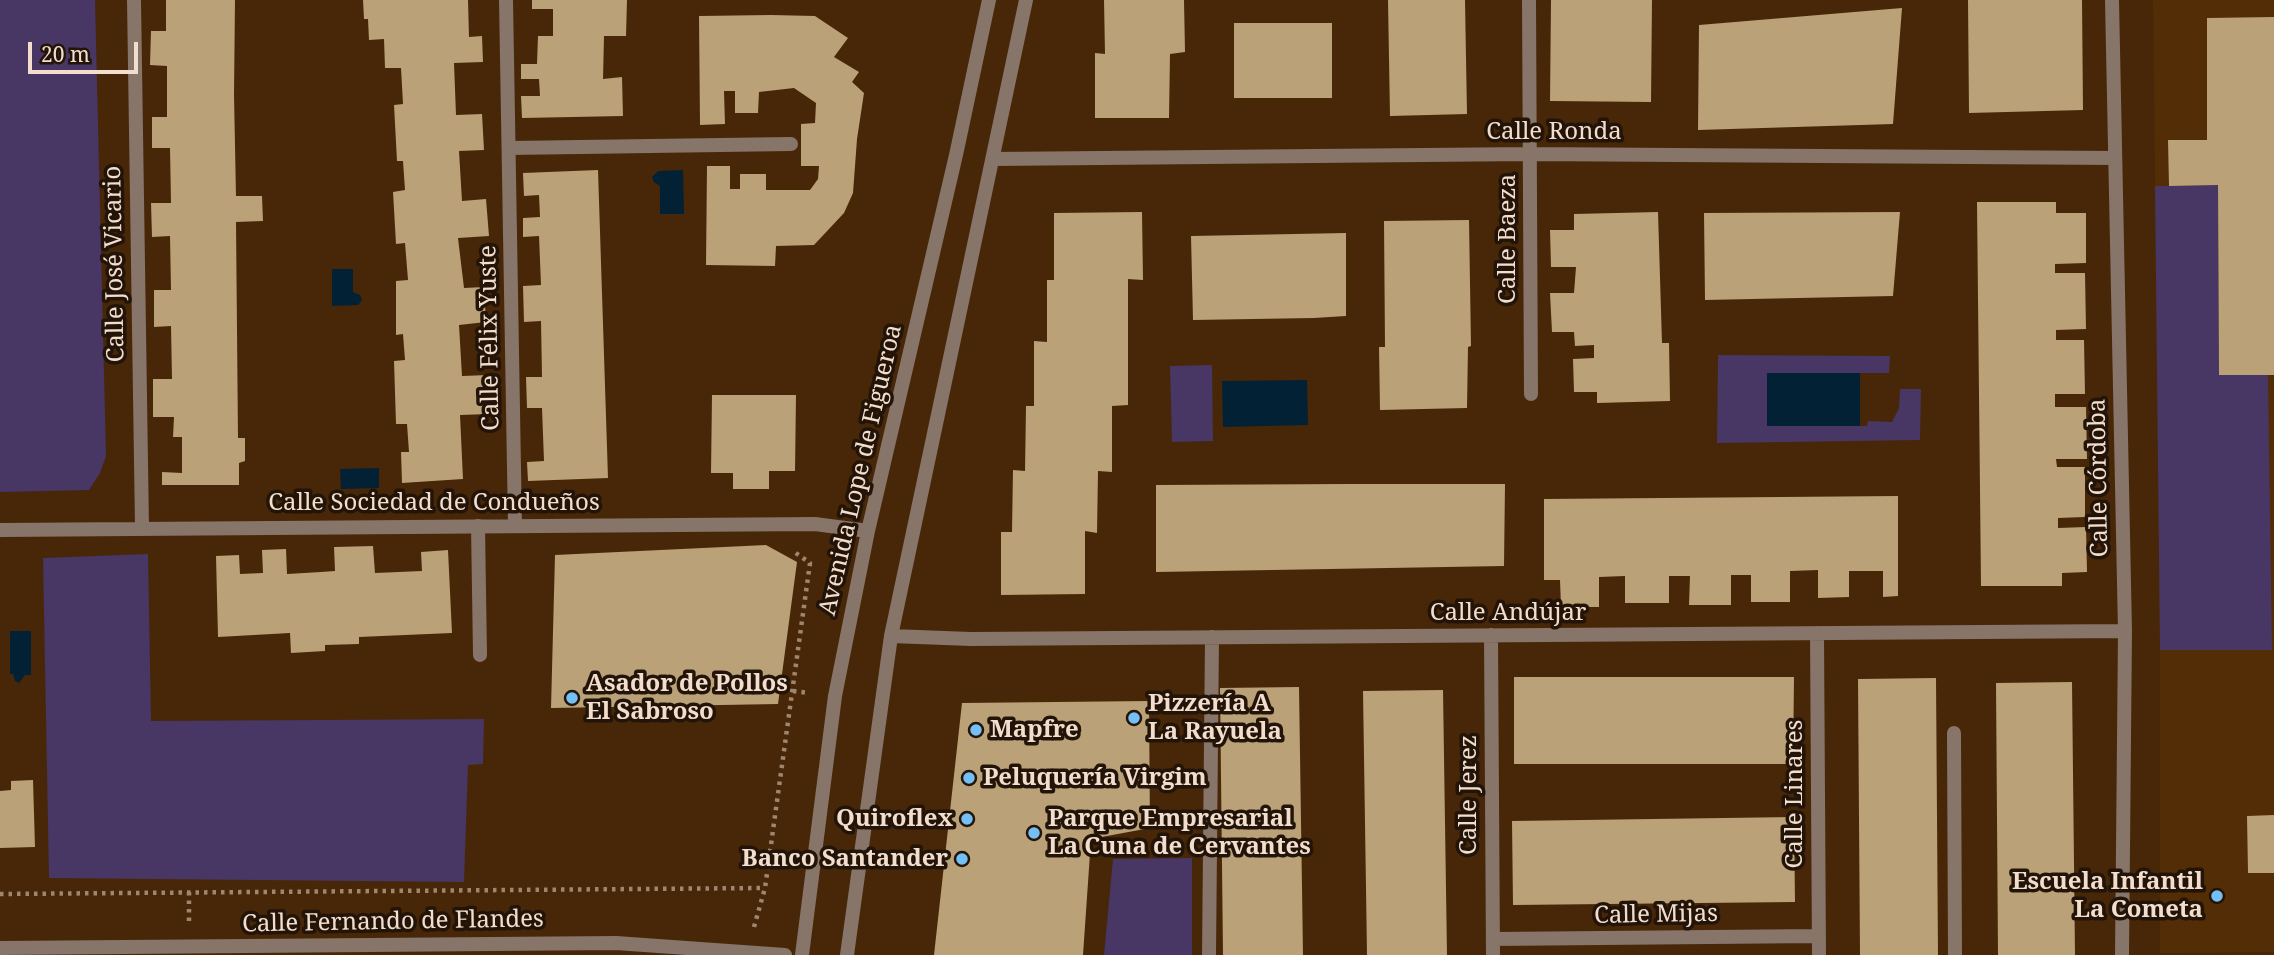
<!DOCTYPE html>
<meta charset="utf-8">
<style>
body{margin:0}
#map{position:relative;width:2274px;height:955px;overflow:hidden;background:#472707;font-family:"Noto Serif",serif}
canvas{display:block}
.scale{position:absolute;left:28px;top:42px;width:110px;height:32px;box-sizing:border-box;border:4px solid #f3decd;border-top:0;padding-left:9px;font-size:21px;line-height:24px;white-space:nowrap;color:#f3decd;-webkit-text-stroke:5px #221408;paint-order:stroke}
</style>
<div id="map">
<canvas width="2274" height="955"></canvas>
<div class="scale">20 m</div>
</div>
<script>
const g = document.querySelector('canvas').getContext('2d');
g.lineJoin = 'round';
function fillPath(path, color) { g.fillStyle = color; g.fill(path, 'evenodd'); }
function stroke(path, color, width, dash) { g.strokeStyle = color; g.lineWidth = width; g.lineCap = dash ? 'butt' : 'round'; g.setLineDash(dash || []); g.stroke(path); }
function label(font, color, halo, rows, align = 'center') {
  g.font = font + ' "Noto Serif",serif'; g.lineWidth = 7; g.setLineDash([]); g.textBaseline = 'middle'; g.strokeStyle = halo; g.fillStyle = color; for (const [text, x, y, turn = 0] of rows) {
    g.save(); g.translate(x, y); g.rotate((+turn || 0) * Math.PI / 180); g.textAlign = isNaN(turn) ? turn : align; if (halo) g.strokeText(text, 0, 0); g.fillText(text, 0, 0); g.restore();
  }
}
fillPath(new Path2D(`
 M2153,0H2274V952L2160,953V650Z`), '#522d05');
fillPath(new Path2D(`
 M0,0H95L106,456L100,473L89,490L0,492Z
 M2218,185L2219,375H2268L2272,650H2160L2155,186Z
 M1718,355L1890,356L1889,373H1767V426H1867L1868,421L1892,422L1899,408L1900,389H1921L1920,440L1717,443Z
 M1212,365L1213,441L1172,442L1170,366Z
 M148,554L151,721L484,719L483,764L468,765L464,882L49,878L43,558Z
 M1192,858V955H1104L1113,859Z`), '#483664');
fillPath(new Path2D(`
 M683,170L684,214H660V186L654,182L652,177L658,171Z
 M332,269H353V292L360,295L362,300L358,305L332,306Z
 M1767,373H1860V426H1767Z
 M1307,380L1308,425L1223,427L1222,381Z
 M379,468V488L341,489L340,469Z
 M10,631H31V675H25L19,683L15,681L13,674H10Z`), '#032135');
fillPath(new Path2D(`
 M166,0H235L234,95L236,196H262L263,221L236,222L238,438H245V461L239,463V485H162V472L182,473V437H173L174,417H153V379H172L171,326L154,327V290H171L170,236L152,237L151,203H171L170,148H152V117H167V66L150,65L151,31H166Z
 M363,0H468L469,37L482,36L483,62L454,63L456,115L482,114L484,150L459,151L462,201L486,199L489,236L458,238L464,288L484,287L486,322L459,325L462,376L488,375L489,414L460,415L463,479L402,483L401,452H409L407,424H396L394,361L405,360L403,334L396,335V281L408,280L405,243L396,244L393,192L405,190L403,161H397L394,105L403,104L401,68H385L384,39L369,40L368,19H364Z
 M532,0H627L626,36H604L603,79L622,77L623,116L522,118L521,96H540L539,79H521V64H537L538,36H553V9H532Z
 M1104,0H1184L1185,52L1170,54L1169,118H1095V53L1105,54Z
 M1388,0H1465L1467,114L1390,116Z
 M1551,0H1652L1651,102L1550,101Z
 M1968,0H2082L2083,110L1969,113Z
 M1902,8L1893,124L1698,130L1699,25Z
 M771,15L815,16L848,38L834,57L859,72L852,82L864,93L857,139L853,193L844,213L814,245L776,246L775,266L706,265L707,166H730V189H740V174H766V190H810L818,179L819,166H801V124L815,123L816,103L794,88L759,92L758,113H735V91H724L725,124L700,125L699,16Z
 M2274,17V375H2219L2218,185L2169,186L2168,140H2207V18Z
 M1234,23H1332V98H1234Z
 M598,170L608,478L528,481L527,462L544,461L542,408H527L526,377H542L541,321L524,322L523,286L541,285L539,236L523,237V218L540,217L539,195L524,196L523,173Z
 M1977,202H2056V213H2086V263L2055,264V273H2085L2086,329L2056,330V340H2084L2085,394H2055V407H2086L2087,459H2056L2057,467H2085V517L2058,518V528L2086,527L2087,572L2062,573V586H1981Z
 M1142,212L1143,280L1128,279V405L1112,406V472L1098,471L1097,533L1085,531V594L1001,595V532H1012L1013,470L1025,471L1026,406H1034V341L1047,342V280H1054V213Z
 M1658,212L1662,343H1669L1670,401L1597,403V392H1574L1573,359L1594,358V345L1575,346L1574,332H1552L1550,293H1574L1576,267H1551L1550,230H1574V214Z
 M1900,212L1893,296L1705,300L1704,213Z
 M1469,220L1471,346L1468,347L1467,408L1380,410L1379,347H1385L1384,221Z
 M1346,233V316L1314,318L1193,320L1191,236Z
 M712,395H796L795,471H769V489H733V473H711Z
 M1348,484H1505L1504,566L1156,572V485Z
 M1898,496V596L1883,597V571H1849V597L1818,598V570L1790,571V602H1751V575H1731V605H1689L1690,576H1669V603H1625V576L1599,577V607H1561L1560,580H1544V499Z
 M766,545L797,562L778,704L551,708L555,555Z
 M373,546L375,573L422,571L421,552L448,550L452,633L359,637V644L325,645V651L291,653L290,633L218,637L216,556L239,555L240,574L263,573L262,550L286,549L287,574L321,572L335,571L334,547Z
 M1514,677H1794L1793,764H1514Z
 M1936,678L1938,955H1860L1858,679Z
 M2072,682L2075,955H1998L1996,683Z
 M1299,687L1303,955H1223L1220,688Z
 M1443,690L1447,955H1367L1363,691Z
 M1149,701L1150,828L1091,839L1083,955H934L962,703Z
 M33,780L35,847L0,848V791L11,790V781Z
 M2274,815V873H2248L2247,816Z
 M1794,817L1795,902L1513,905L1512,821Z`), '#baa177');
stroke(new Path2D(`
 M793,691L809,693
 M0,894L765,888
 M189,921V892
 M754,927L765,888L810,563L793,551`), '#a0866e', 4.5, [3.5, 5]);
stroke(new Path2D(`
 M478,526L480,655`), '#867568', 14);
stroke(new Path2D(`
 M134,0L142,527
 M506,0L515,526
 M1529,0L1531,394
 M2112,0L2125,631L2122,955
 M510,148L791,144
 M993,159L1530,154L2115,158
 M0,530L815,524L868,531
 M1817,633L1819,955
 M1491,635L1493,955
 M891,636L971,639L2125,631
 M1954,733L1955,955
 M1493,939L1819,936
 M0,948L616,943L785,955
 M802,955L835,696L868,531L956,155L989,0
 M847,955L891,636L1026,0
 M1209,955L1212,637`), '#867568', 14);
for (const [x, y, r, color] of [
 [572,698,7,"#74c0f6"],
 [1134,718,7,"#74c0f6"],
 [976,730,7,"#74c0f6"],
 [969,778,7,"#74c0f6"],
 [967,819,7,"#74c0f6"],
 [1034,833,7,"#74c0f6"],
 [962,859,7,"#74c0f6"],
 [2217,896,7,"#74c0f6"]
]) { const dot = new Path2D(); dot.arc(x, y, r, 0, 2 * Math.PI); g.fillStyle = color; g.fill(dot); stroke(dot, '#221408', 2.5); }
label('24px', '#f3decd', '#221408', [
 ["Calle Ronda",1554,132],
 ["Calle Baeza",1508,239,-90],
 ["Calle José Vicario",115,264,-91],
 ["Calle Félix Yuste",490,338,-91],
 ["Avenida Lope de Figueroa",861,470,-77],
 ["Calle Córdoba",2099,478,-91],
 ["Calle Sociedad de Condueños",434,503],
 ["Calle Andújar",1508,613],
 ["Calle Linares",1795,794,-90],
 ["Calle Jerez",1469,795,-90],
 ["Calle Mijas",1656,915,-1],
 ["Calle Fernando de Flandes",393,922,-1]
]);
label('bold 24px', '#f3decd', '#221408', [
 ["Asador de Pollos",586,684],
 ["El Sabroso",586,712],
 ["Pizzería A",1148,704],
 ["La Rayuela",1148,732],
 ["Mapfre",990,730],
 ["Peluquería Virgim",983,778],
 ["Quiroflex",953,819,"right"],
 ["Parque Empresarial",1048,819],
 ["La Cuna de Cervantes",1048,847],
 ["Banco Santander",948,859,"right"],
 ["Escuela Infantil",2203,882,"right"],
 ["La Cometa",2203,910,"right"]
], 'left');
</script>
